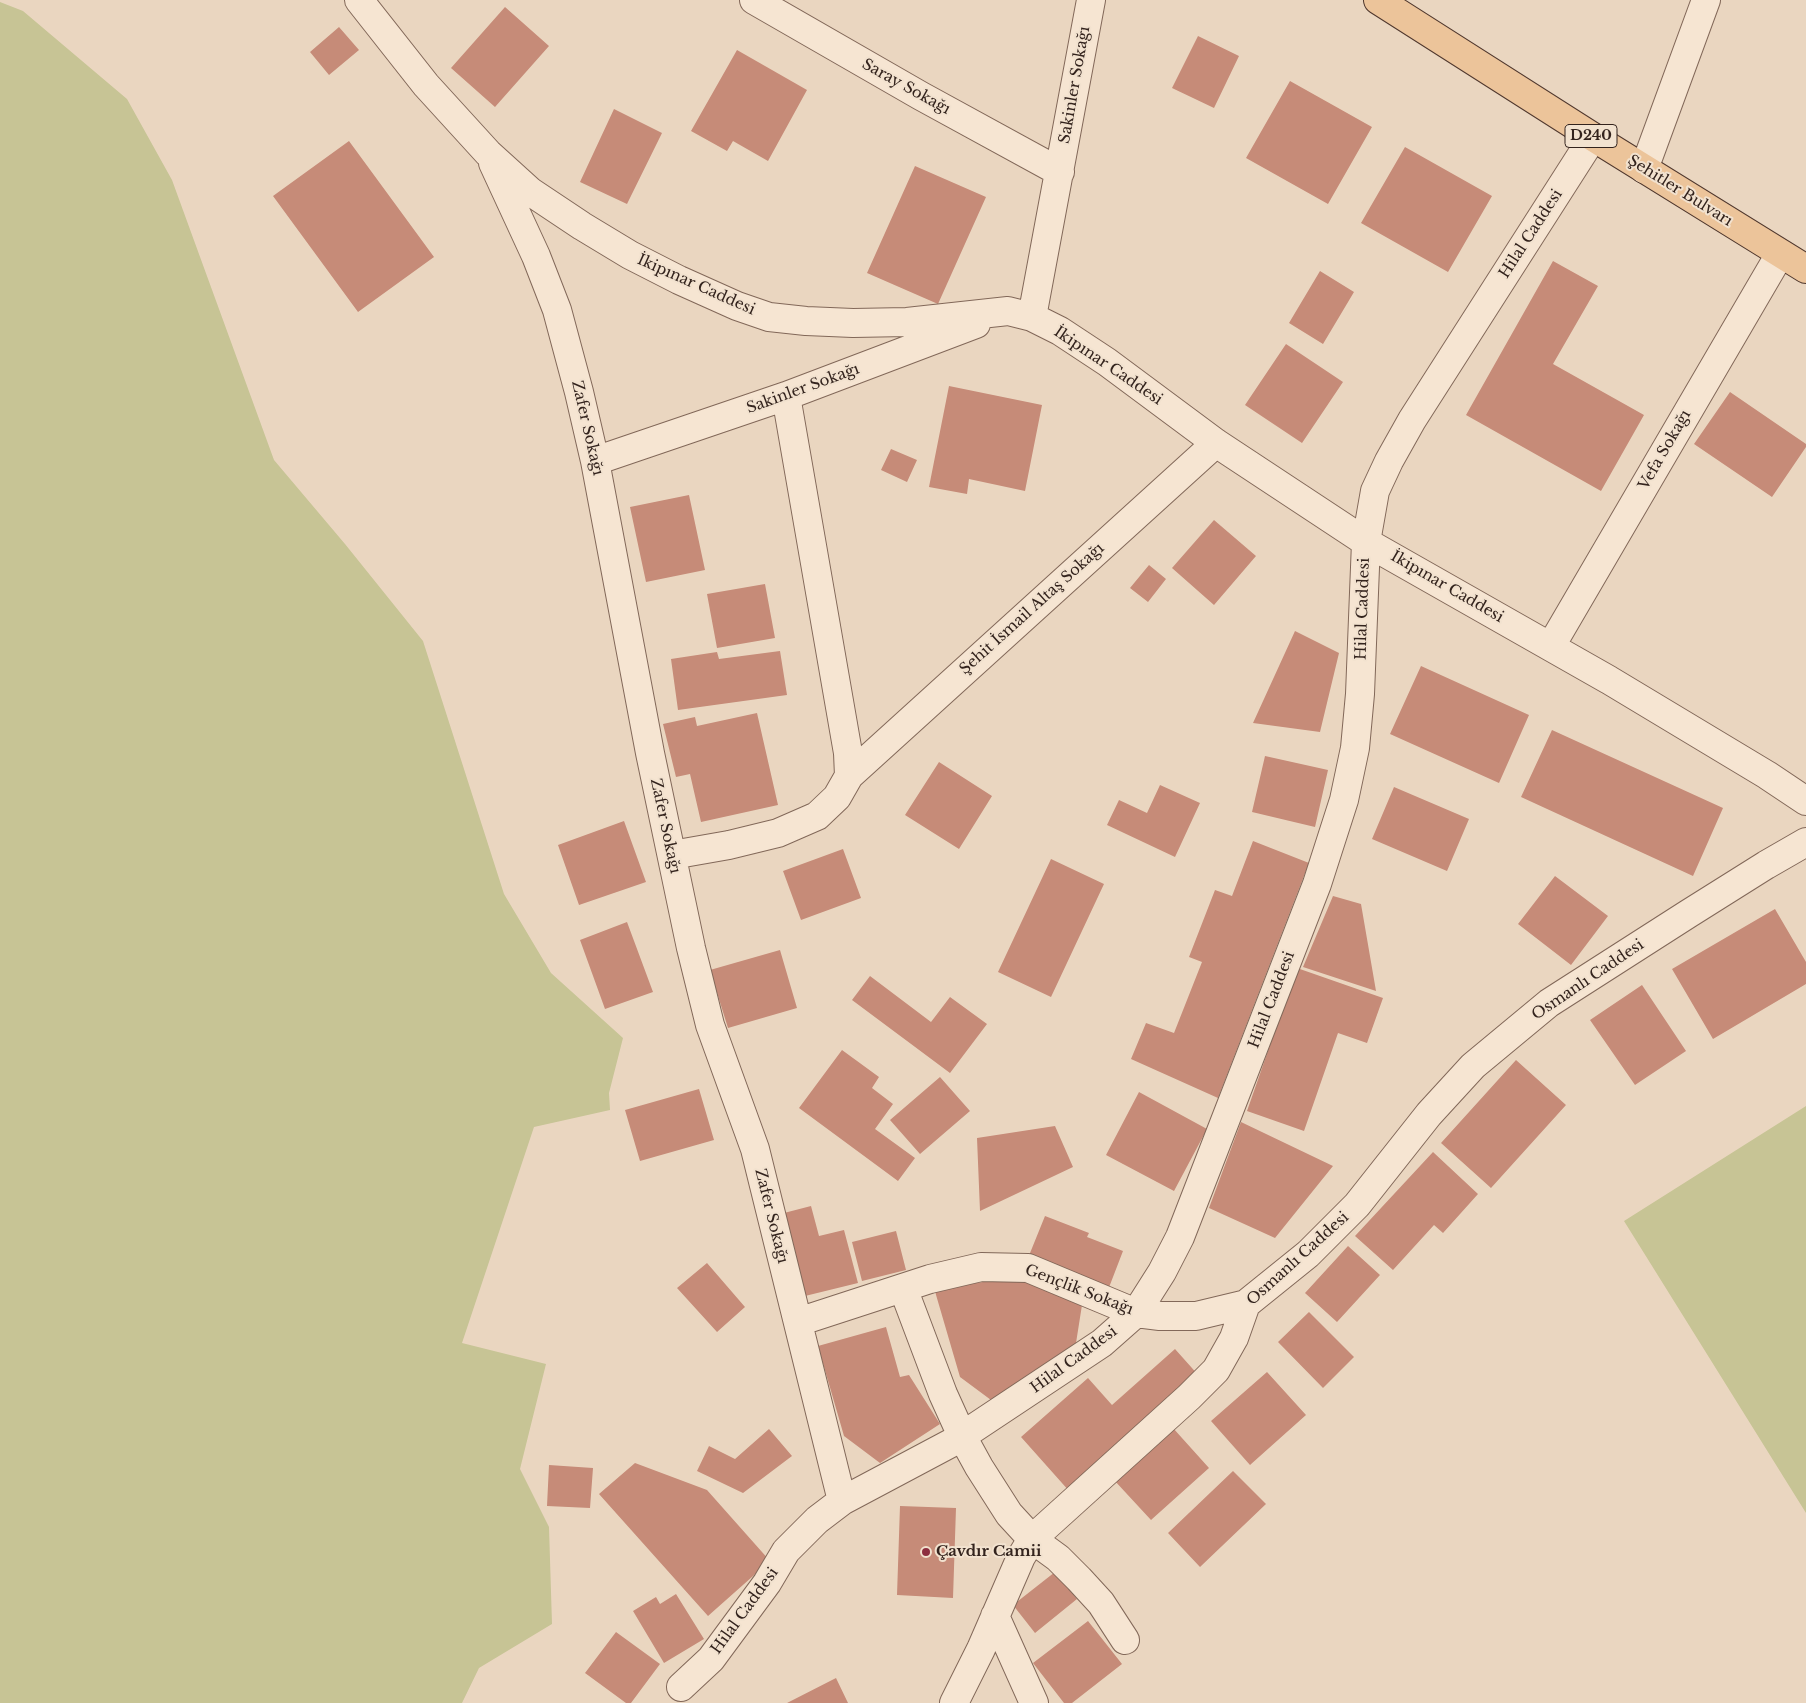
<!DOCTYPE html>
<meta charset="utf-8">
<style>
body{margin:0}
canvas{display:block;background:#ead6c0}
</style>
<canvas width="1806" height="1703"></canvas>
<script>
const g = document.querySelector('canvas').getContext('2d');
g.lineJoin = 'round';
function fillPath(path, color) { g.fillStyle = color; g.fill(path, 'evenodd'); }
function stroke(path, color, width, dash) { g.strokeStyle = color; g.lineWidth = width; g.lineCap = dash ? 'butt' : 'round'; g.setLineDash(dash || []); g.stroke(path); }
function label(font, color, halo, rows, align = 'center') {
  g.font = font + ' "Libre Baskerville",serif'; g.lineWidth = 4; g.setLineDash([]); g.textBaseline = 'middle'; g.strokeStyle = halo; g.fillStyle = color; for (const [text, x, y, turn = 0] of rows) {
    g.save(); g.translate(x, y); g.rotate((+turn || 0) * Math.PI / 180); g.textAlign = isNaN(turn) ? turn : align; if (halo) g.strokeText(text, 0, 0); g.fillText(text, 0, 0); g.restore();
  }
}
fillPath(new Path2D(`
 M0,2L23,11L127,99L172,180L274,460L345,544L423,641L504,894L551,973L623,1038L609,1093L610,1110L534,1127L462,1343L546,1364L520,1469L549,1527L552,1624L479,1668L462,1703H0Z
 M1806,1106V1513L1624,1221Z`), '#c7c495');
fillPath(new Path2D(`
 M505,7L549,46L495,107L451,68Z
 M339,27L359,50L329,75L310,52Z
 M1198,36L1239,56L1214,108L1172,88Z
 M737,50L807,90L768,161L733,141L727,151L691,131Z
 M1290,81L1372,127L1328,204L1246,158Z
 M614,109L662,133L627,204L580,182Z
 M349,141L434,257L358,312L273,196Z
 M1405,147L1492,196L1448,272L1361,223Z
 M915,166L986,197L938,304L867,273Z
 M1553,261L1598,286L1553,364L1644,415L1601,491L1466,415Z
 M1320,271L1354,292L1323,344L1289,323Z
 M1286,344L1343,382L1302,443L1245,405Z
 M949,386L1042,405L1025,491L969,479L967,494L929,487Z
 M1730,392L1806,444V447L1772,497L1694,444Z
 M891,449L917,460L907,482L881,470Z
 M689,495L705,570L646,582L630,507Z
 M1214,520L1256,556L1214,605L1172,568Z
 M1149,565L1166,579L1148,602L1130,588Z
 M765,584L775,638L717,648L707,594Z
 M1295,631L1339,653L1320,732L1253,723Z
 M780,651L787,695L678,710L671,659L717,652L719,659Z
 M1421,666L1529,715L1499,783L1390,734Z
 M757,713L778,805L701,822L690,774L676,777L663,724L695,717L697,726Z
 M1552,730L1723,808L1693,876L1521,797Z
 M1265,756L1328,770L1315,827L1252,812Z
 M939,762L992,796L959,849L905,815Z
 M1160,785L1200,803L1175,857L1107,825L1119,800L1147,813Z
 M1394,787L1469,819L1447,871L1372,839Z
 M624,821L646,882L579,905L558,845Z
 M1253,841L1309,863L1218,1098L1131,1059L1146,1023L1174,1033L1202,962L1189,957L1215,890L1232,896Z
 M843,849L861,898L801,920L783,871Z
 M1051,859L1104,884L1051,997L998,972Z
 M1555,876L1608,916L1571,965L1518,924Z
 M1333,896L1361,904L1376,991L1303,967Z
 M1775,909L1806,962V984L1713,1039L1672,969Z
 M627,922L653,992L605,1009L580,940Z
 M780,950L797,1008L728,1028L710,970Z
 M1297,968L1383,998L1367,1043L1338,1033L1304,1131L1247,1111Z
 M870,976L931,1022L950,997L987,1024L950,1073L852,1000Z
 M1642,985L1686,1051L1635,1085L1590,1020Z
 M842,1050L879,1077L872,1088L893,1104L875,1129L915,1158L898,1181L799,1108Z
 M1516,1060L1566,1105L1491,1188L1441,1143Z
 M940,1077L970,1111L920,1154L890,1120Z
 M699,1089L714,1140L640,1161L625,1110Z
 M1139,1092L1207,1129L1174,1191L1106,1155Z
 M1241,1122L1333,1166L1275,1238L1209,1208Z
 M1055,1126L1073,1167L980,1211L977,1138Z
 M1433,1152L1478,1194L1443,1233L1434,1225L1393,1270L1355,1236Z
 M811,1206L819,1236L844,1230L858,1283L805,1296L784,1213Z
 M1045,1216L1089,1233L1087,1237L1123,1251L1108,1290L1028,1258Z
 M896,1231L906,1270L862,1281L852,1242Z
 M1348,1246L1380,1275L1337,1322L1305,1293Z
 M707,1263L745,1307L717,1332L677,1288Z
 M1024,1277L1082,1305L1076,1343L991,1400L960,1377L934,1288Z
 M1309,1312L1354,1357L1323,1388L1278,1342Z
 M886,1327L900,1377L909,1375L940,1424L880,1463L844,1436L818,1346Z
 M1175,1349L1200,1377L1070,1492L1021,1437L1088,1378L1112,1405Z
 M1267,1372L1306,1415L1250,1465L1211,1421Z
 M1173,1428L1209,1468L1151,1520L1114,1480Z
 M769,1429L792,1456L743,1493L697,1471L709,1446L735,1459Z
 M635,1463L707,1490L770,1561L708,1616L599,1494Z
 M549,1465L593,1468L590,1508L547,1506Z
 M1233,1471L1266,1504L1200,1567L1168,1533Z
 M900,1506L956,1508L953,1598L897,1595Z
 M1055,1572L1077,1599L1035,1633L1013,1605Z
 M676,1594L704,1639L664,1663L633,1611L656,1597L660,1604Z
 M1088,1621L1122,1664L1072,1703H1064L1033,1663Z
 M616,1632L660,1664L631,1703H626L585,1673Z
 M836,1678L848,1703H787Z`), '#c68b78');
const minor = new Path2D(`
 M359,0L426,85L488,153L531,192L582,226L630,255L679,280L737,306L769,317L806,321L853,323L907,322L1008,311L1032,317L1060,331L1107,362L1216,443L1366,542L1609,680L1767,775L1806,801
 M754,0L921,96L1060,172
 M493,163L536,256L557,310L579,392L595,461L650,753L691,948L710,1025L755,1149L842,1501
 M1644,169L1706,0
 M1032,317L1091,0
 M595,461L786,396L976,324
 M1551,646L1780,254
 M849,776L1216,443
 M672,855L729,845L778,833L817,816L837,797L849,776L848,753L786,396
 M903,1288L943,1394L962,1436L979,1467L1009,1514L1032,1539L1058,1558L1079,1579L1101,1603L1125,1640
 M798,1322L930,1279L981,1267L1028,1268L1136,1313L1160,1316H1196L1246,1304
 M995,1616L1034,1703
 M681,1687L711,1659L767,1583L786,1551L817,1520L842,1501L953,1442L1102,1343L1136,1313L1162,1272L1180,1237L1317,884L1344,800L1355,748L1360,694L1366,542L1375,491L1389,461L1412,420L1593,137
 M954,1703L981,1649L1021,1557L1032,1539L1189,1397L1216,1370L1234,1338L1246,1304L1308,1254L1357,1205L1429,1114L1473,1066L1549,1003L1688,914L1766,865L1806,842`);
const major = new Path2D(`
 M1378,0L1593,137L1806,269`);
stroke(minor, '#826859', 30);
stroke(major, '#50382e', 30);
stroke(minor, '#f6e5d2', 28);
stroke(major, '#ecc49a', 28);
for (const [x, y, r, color] of [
 [926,1552,5,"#8d2e3f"]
]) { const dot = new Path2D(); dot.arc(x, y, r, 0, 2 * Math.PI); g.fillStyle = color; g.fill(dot); stroke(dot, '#f2e2cf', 2); }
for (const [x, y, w] of [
 [1591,136,52]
]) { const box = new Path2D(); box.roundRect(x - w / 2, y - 11.5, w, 23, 4); g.fillStyle = '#f2e2cf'; g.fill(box); stroke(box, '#33231d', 1); }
label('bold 14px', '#33231d', null, [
 ["D240",1591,136]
]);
label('15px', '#33231d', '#f2e2cf', [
 ["Sakinler Sokağı",1075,85,-80],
 ["Saray Sokağı",906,87,29],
 ["Şehitler Bulvarı",1680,191,32],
 ["Hilal Caddesi",1531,234,-57],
 ["İkipınar Caddesi",696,285,24],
 ["İkipınar Caddesi",1108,366,34],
 ["Sakinler Sokağı",803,389,-20],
 ["Zafer Sokağı",587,428,77],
 ["Vefa Sokağı",1665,450,-60],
 ["İkipınar Caddesi",1447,587,30],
 ["Şehit İsmail Altaş Sokağı",1032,609,-42],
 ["Hilal Caddesi",1363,609,-88],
 ["Zafer Sokağı",665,826,78],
 ["Osmanlı Caddesi",1588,980,-34],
 ["Hilal Caddesi",1272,1000,-69],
 ["Zafer Sokağı",771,1216,76],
 ["Osmanlı Caddesi",1298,1259,-42],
 ["Gençlik Sokağı",1079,1290,21],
 ["Hilal Caddesi",1074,1360,-36],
 ["Hilal Caddesi",745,1611,-54]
]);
label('bold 15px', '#33231d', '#f2e2cf', [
 ["Çavdır Camii",936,1552]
], 'left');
</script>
